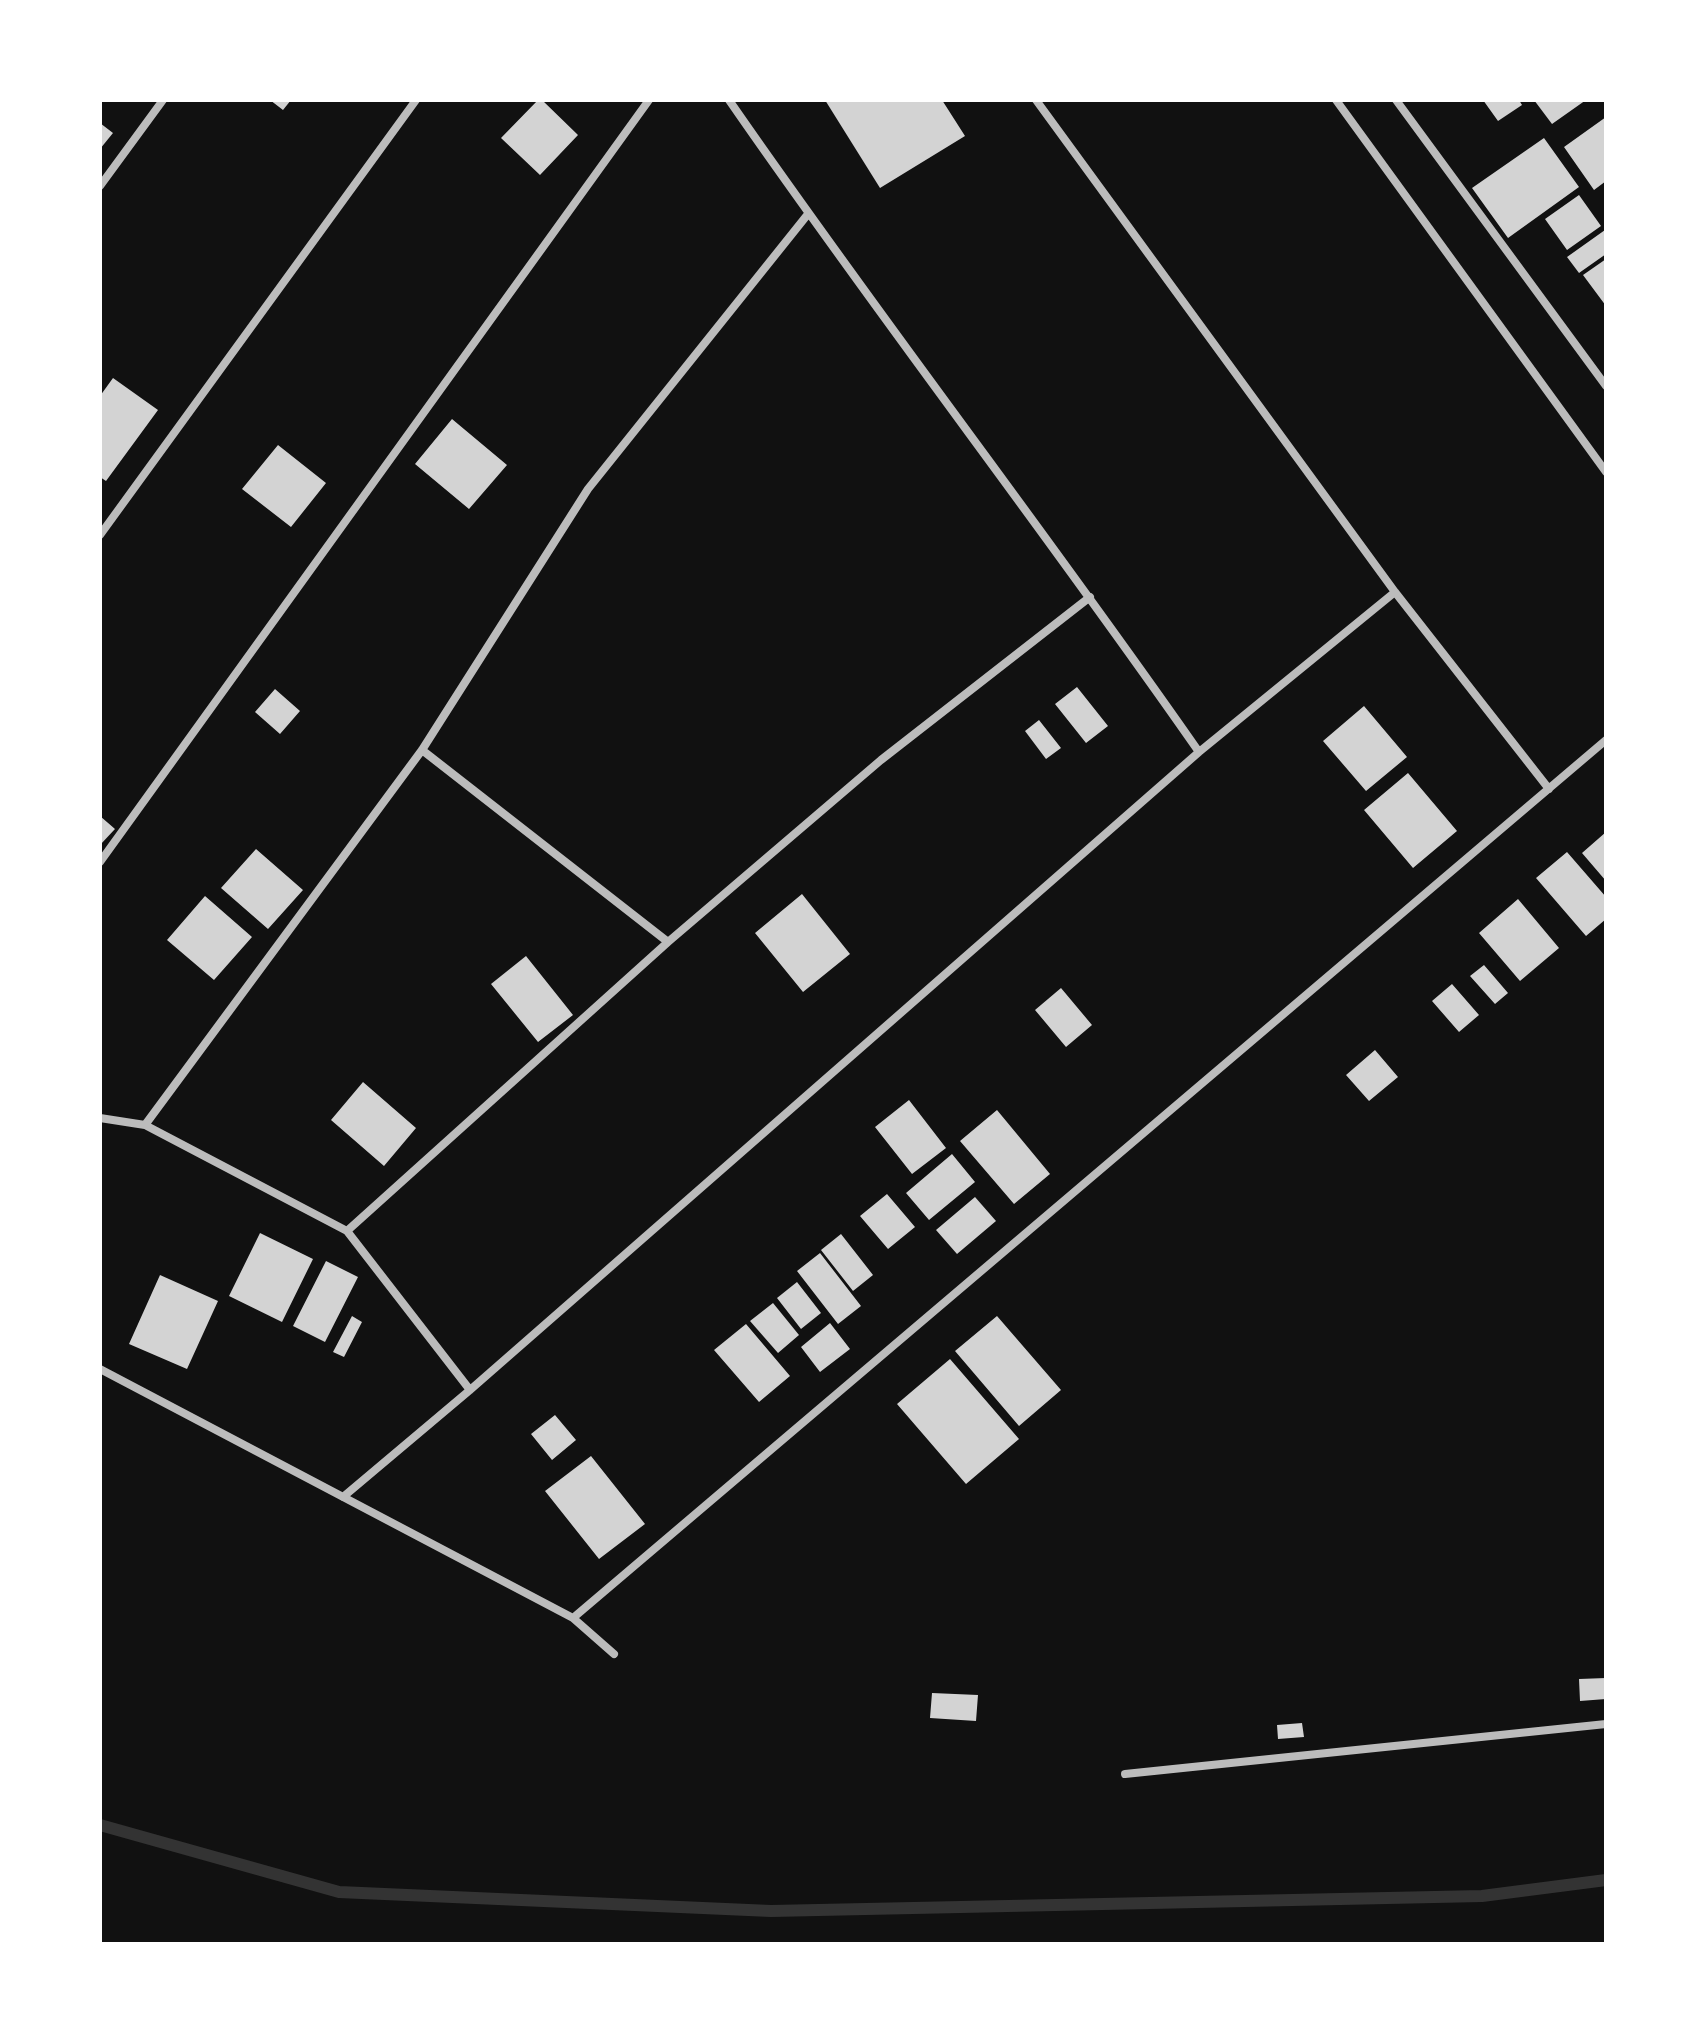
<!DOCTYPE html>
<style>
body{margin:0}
#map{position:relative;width:1706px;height:2044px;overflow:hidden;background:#111;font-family:"PT Serif",serif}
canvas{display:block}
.frame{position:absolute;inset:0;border:102px solid #fff;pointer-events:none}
</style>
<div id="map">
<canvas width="1706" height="2044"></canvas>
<div class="frame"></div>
</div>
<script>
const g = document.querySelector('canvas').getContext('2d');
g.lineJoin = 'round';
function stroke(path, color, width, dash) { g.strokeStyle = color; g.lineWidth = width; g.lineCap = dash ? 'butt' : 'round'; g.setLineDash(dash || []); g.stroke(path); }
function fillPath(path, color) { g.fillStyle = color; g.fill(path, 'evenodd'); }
stroke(new Path2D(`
 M100,1825L339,1892L771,1911L1482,1896L1606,1880`), '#333', 12);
fillPath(new Path2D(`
 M270,100H291L283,110Z
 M538,100H542L578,135L540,175L501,138Z
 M825,100H942L965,136L880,188Z
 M1483,100H1519L1522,105L1498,121Z
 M1534,100H1586L1552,124Z
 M1606,117V181L1594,190L1564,147Z
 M100,123L113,133L100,149Z
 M1544,138L1579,187L1508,238L1472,188Z
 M1579,195L1601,226L1567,250L1545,219Z
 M1605,230L1606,254L1579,273L1567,257Z
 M1606,259V306L1583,275Z
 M113,378L158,410L106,481L100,477V396Z
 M452,419L507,465L469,509L415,464Z
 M278,445L326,483L291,527L242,489Z
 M1077,687L1108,726L1086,743L1055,704Z
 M275,689L300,711L280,734L255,712Z
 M1364,706L1407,757L1366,791L1323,741Z
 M1039,720L1061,748L1046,759L1025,731Z
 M1408,773L1457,831L1413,868L1364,810Z
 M100,816L115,829L100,845Z
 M1606,832V881L1582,853Z
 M256,849L303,890L268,929L221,888Z
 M1567,852L1606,897V919L1586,936L1536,878Z
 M802,894L850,954L803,992L755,933Z
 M205,896L252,937L214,980L167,940Z
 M1518,899L1559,948L1520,981L1479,933Z
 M526,956L573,1015L538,1042L491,984Z
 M1484,965L1508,993L1495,1004L1470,976Z
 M1452,984L1479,1015L1459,1032L1432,1001Z
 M1061,988L1092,1025L1066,1047L1035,1010Z
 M1375,1050L1398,1077L1369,1101L1346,1075Z
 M363,1082L416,1128L384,1166L331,1120Z
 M909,1100L946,1148L912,1174L875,1127Z
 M997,1110L1050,1174L1014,1204L960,1141Z
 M952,1154L975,1182L929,1220L906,1193Z
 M887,1194L915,1227L888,1249L860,1216Z
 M975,1197L996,1221L957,1254L936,1230Z
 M260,1233L313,1259L282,1322L229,1296Z
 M841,1234L873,1275L853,1291L821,1250Z
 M820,1253L861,1306L838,1324L797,1271Z
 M326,1261L358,1277L325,1342L293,1326Z
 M160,1275L218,1301L187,1369L129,1344Z
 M797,1282L821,1313L801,1329L777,1298Z
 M773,1303L799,1335L778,1353L750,1321Z
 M352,1316L362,1322L344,1357L333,1352Z
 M997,1316L1061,1390L1019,1426L955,1351Z
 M830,1323L850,1349L820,1372L801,1347Z
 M746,1324L790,1376L759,1402L714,1350Z
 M950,1359L1019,1439L966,1484L897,1404Z
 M555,1415L576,1440L552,1460L531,1434Z
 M591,1456L645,1524L599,1559L545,1491Z
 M1606,1678V1699L1580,1701L1579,1679Z
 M932,1693L978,1695L976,1721L930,1718Z
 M1302,1723L1304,1737L1278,1739L1277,1725Z`), '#d3d3d3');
stroke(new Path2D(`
 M729,100C881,320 1046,532 1199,752
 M1036,100L1395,592L1549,789
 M1336,100L1606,472
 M1396,100L1606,386
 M100,186L163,100
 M100,535L416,100
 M422,750L668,942
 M100,862L649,100
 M100,1118L145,1125L347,1231L470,1390
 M145,1125L422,750L588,489L808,214
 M347,1231L668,942L881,760L1090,597
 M100,1369L573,1618L614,1654
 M343,1497L470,1390L1199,752L1395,592
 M573,1618L1606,740
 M1125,1774L1606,1724`), '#bcbcbc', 8);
</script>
